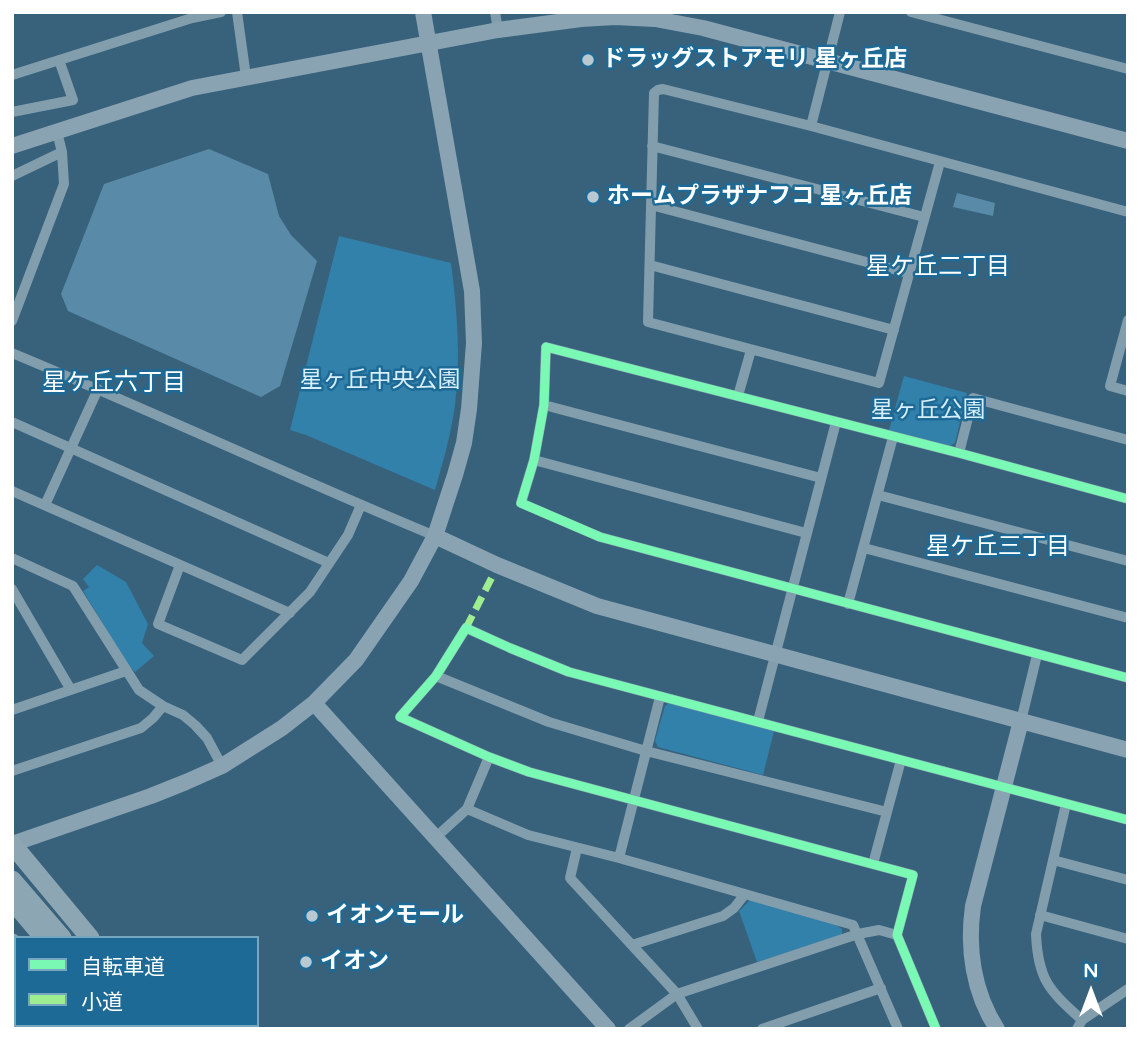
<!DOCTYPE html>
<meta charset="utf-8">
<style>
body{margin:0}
#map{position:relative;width:1140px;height:1041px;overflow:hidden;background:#38627b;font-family:"Varela Round","Noto Sans JP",sans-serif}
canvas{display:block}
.frame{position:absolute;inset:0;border:14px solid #fff;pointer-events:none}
.legend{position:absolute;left:14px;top:936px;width:245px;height:91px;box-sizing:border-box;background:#1d6a96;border:2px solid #77a6c0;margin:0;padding:9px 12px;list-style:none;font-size:21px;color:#fff}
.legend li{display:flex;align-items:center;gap:14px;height:35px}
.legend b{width:35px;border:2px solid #77a6c0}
.north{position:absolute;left:1056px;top:957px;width:70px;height:70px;-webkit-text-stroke:5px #1d6a96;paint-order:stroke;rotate:0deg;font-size:19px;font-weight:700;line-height:28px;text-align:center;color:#fff}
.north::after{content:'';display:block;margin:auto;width:24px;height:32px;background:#fff;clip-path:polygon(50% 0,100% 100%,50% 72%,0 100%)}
</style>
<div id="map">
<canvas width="1140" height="1041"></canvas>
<div class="frame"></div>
<ul class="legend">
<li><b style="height:9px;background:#7af9b4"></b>自転車道</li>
<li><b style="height:9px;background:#9fed91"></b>小道</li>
</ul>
<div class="north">N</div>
</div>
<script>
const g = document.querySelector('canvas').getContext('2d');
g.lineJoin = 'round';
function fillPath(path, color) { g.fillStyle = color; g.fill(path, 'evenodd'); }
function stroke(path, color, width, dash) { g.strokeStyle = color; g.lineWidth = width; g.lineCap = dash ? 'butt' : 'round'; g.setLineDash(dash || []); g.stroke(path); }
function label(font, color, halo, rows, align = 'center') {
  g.font = font + ' "Varela Round","Noto Sans JP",sans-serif'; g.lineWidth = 5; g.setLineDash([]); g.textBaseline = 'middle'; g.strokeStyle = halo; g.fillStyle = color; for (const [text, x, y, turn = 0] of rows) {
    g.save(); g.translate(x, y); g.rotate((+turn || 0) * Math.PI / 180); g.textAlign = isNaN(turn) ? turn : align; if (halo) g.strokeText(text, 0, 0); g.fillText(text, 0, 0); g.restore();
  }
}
fillPath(new Path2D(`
 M339,236L451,263C457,310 461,358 455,405C451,434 443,462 435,490L306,435L290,430Z
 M904,376L967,393L955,443L950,446L889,430Z
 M97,565L126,582L148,624L142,643L154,656L135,672L128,665L83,591L89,587L83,579Z
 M669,703L774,731L763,775L658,747L655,741L665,706Z
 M750,900L833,923L842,929V935L757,962L739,911Z`), '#3281ab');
fillPath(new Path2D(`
 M209,149L268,174L279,216L291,235L317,261L280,386L261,397L68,311L61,294L104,184Z
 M957,193L995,203L993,216L953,207Z`), '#598aa7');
stroke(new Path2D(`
 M237,12L246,77
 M495,12L498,30
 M911,12L1128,69
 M12,75L192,18L221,12
 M12,112L73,100L59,60
 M811,126L840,12
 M652,146L924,217
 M940,162L879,383L648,322L654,93L658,90L663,89L811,126L1128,212
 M12,176L62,152
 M651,205L908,273
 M650,265L894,330
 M1128,320L1110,386L1128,391
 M12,321L64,184L62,152L57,132
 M12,353C154,412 293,477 435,536
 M738,396L751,350
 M544,405L821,478
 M12,422L329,563
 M959,453L973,398L1128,440
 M534,460L806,533
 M12,491L290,613
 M878,495L1128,561
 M1128,499L959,453L546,347L544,405L534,460L521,503L600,537L1128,678
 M45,505L98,389
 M864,548L1128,618
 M12,558L73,586L139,690L163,706L183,715L195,725L207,738L222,766
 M180,565L158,624L242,660L310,592L348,535L361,505
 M12,589L71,690
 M848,604L893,437
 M436,676L549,722L646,751L887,812
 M12,710L126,671
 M758,721L836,422
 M1021,721L1037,655
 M12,771L141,728L153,718L163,706
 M1066,804L1036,934C1038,981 1050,991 1082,1020
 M467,809L528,835L619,858L853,925L898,1029
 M435,838L467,809L489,757
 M577,848L570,878L677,994L698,1029
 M619,858L660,697
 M1053,860L1128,880
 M873,864L901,760
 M1040,915L1128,939
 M632,945L723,916L734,908L745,894
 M629,1029L677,994L858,934L879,930L897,935
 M762,1029L881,988
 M936,1029L897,935L913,875L529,772L489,757L400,717L436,676L466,628L510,648L569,672L1128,820
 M1077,1029L1082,1020L1128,989`), '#829ead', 10);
stroke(new Path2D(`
 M12,146L192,88L498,30L581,19L615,17L655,19L703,28L1128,141
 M435,536L497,565L597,606L1128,750
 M314,703L608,1029
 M12,844L151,796L186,782L222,766L282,728L314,703L356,660L411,581L435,536L455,475L464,443L469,409L474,343L472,291L423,12
 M997,1029C973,992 967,948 973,906L1021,721`), '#89a3b2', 16);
stroke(new Path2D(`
 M12,844L90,938
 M12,880L62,938
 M12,900L44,938
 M12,943L16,947
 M89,1025L93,1029
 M120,1025L123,1029
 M137,1025L140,1029
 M166,1025L168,1029`), '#8da6b4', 19);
stroke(new Path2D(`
 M466,628L492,577`), '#9fed91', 7, [14, 7]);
stroke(new Path2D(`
 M1128,499L959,453L546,347L544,405L534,460L521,503L600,537L1128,678
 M936,1029L897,935L913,875L529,772L489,757L400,717L436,676L466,628L510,648L569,672L1128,820`), '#7af9b4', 9);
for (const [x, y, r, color] of [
 [588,60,7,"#b9c8d1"],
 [593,197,7,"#b9c8d1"],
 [312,916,7,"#b9c8d1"],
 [306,962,7,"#b9c8d1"]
]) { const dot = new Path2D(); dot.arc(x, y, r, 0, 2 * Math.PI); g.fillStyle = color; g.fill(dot); stroke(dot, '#1d6a96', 2.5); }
label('bold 23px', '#fff', '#1d6a96', [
 ["ドラッグストアモリ 星ヶ丘店",602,60],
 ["ホームプラザナフコ 星ヶ丘店",607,197],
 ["イオンモール",326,916],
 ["イオン",320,962]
], 'left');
label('23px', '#d7eefb', '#1d6a96', [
 ["星ヶ丘中央公園",380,381],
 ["星ヶ丘公園",928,411]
]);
label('24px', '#fff', '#1d6a96', [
 ["星ケ丘二丁目",938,268],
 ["星ケ丘六丁目",114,384],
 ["星ケ丘三丁目",998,548]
]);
</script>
